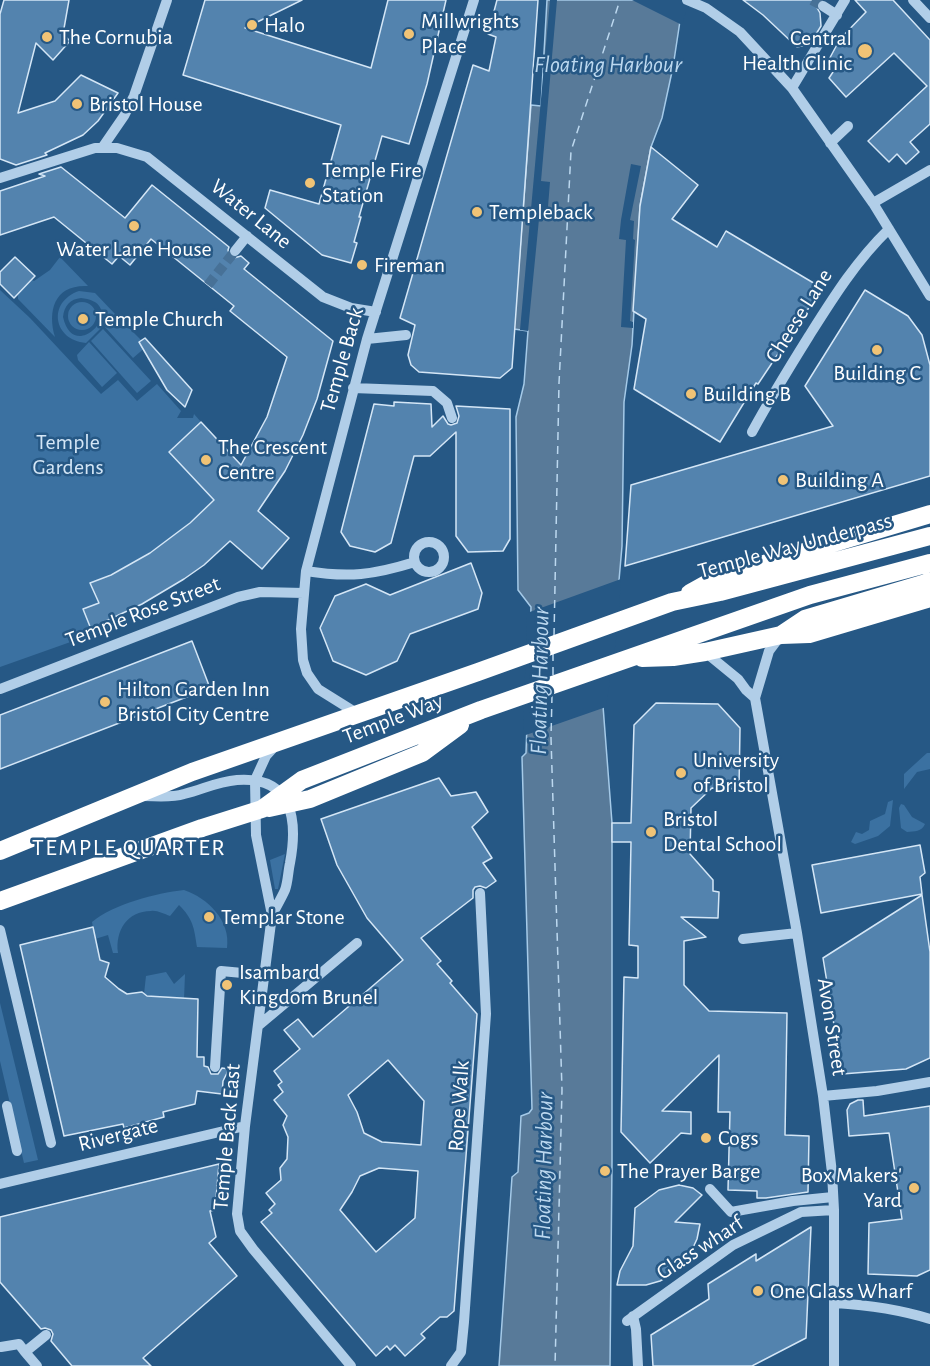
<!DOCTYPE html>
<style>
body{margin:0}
canvas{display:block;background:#265885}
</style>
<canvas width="930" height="1366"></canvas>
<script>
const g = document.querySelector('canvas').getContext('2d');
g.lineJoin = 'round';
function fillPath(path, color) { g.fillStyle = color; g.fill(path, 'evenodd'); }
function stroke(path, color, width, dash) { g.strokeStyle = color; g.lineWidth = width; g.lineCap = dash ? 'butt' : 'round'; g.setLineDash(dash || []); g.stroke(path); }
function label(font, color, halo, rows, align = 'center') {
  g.font = font + ' "Alegreya Sans",sans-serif'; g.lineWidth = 5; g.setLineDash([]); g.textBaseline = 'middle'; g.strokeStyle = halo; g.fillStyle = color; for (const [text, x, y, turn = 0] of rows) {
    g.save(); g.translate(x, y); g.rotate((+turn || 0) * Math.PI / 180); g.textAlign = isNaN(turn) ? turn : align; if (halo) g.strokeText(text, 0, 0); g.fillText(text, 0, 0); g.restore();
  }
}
fillPath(new Path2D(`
 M60,257L88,286C55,284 47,310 55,337L18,299V294L32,280L34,281L50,270Z
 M0,290L30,318L101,394L118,380L137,401L157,384L181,411L177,418H193L194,414L201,422L215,498C179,536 139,563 90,583L99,603L84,609L93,634L0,667Z
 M79,291L95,293L115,314L86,343C53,340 47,302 79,291ZM81,298C132,303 74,367 63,317C64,306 70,299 81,298Z
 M68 316a14 14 0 1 1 28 0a14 14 0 1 1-28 0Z
 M117,316L147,346L133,358L105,327Z
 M103,329L151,381L137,393L91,341Z
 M89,342L117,373L102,387L78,360L77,355Z
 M927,753H930V769L917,772L904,789V774Z
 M893,800L890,826L878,836L855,844L851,842L856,832L862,834L869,830L870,821L885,814L888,802Z
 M901,804L904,805L912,817L925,824C922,832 914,831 907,832L901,828L899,808Z
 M285,854L278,889H275L270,860Z
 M184,890C208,898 231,921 227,948L197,947C194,927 193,919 179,905L170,916C164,914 157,910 151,911C127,911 115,931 118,953H113L108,935L95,939L92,922C114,904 156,893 184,890Z
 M166,972L174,984L185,974L184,999L148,996L144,994L146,976Z
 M0,1003L38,1160L24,1163L0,1061Z`), '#3b71a1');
const water = new Path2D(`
 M547,0H687L680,21L673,67L662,118L651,147L640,206L632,345L624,402L622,546L615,626L603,706L612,823V1162L610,1366H499L512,1177L518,1172L521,1116L529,1113L532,1109L522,757L526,753L531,607L518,590L516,417L524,384L528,331L514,329L531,105L541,106Z`);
fillPath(water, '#587a99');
stroke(water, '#a5cae8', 1.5);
fillPath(new Path2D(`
 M550,0H557L541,181L550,182L547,219H539L528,331L520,330Z
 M632,0H690L682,25Z
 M631,164L641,166L630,220L634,221L633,239L635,240L630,321L633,322V328L621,327L626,240L619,239L621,220Z
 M621,579L618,627L606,707L523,736L527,613Z`), '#265885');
stroke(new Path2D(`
 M554,636L559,383L571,151L620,0
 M553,675V653
 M552,695L551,738L562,1090L555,1366`), '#bcd8ef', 1.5, [8, 6]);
const building = new Path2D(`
 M4,0H69L63,34L70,41L53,60L36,43L18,113L55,101L81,75L118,93L98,121L83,135L45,153L47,155L16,165L0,159V14Z
 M205,0H302L245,28L371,68L388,0H446L427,84L409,144L382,136L359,217H361L354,242L357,243L351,263L322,255L265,208L270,190L319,204L341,125L183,75Z
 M497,0H538L512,368L500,378L419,372L411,365L408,355L415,325L400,318L473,65L489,71L496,37L488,34Z
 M743,0H819L816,6L820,13L821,26L810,44L797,47L763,15Z
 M855,0H893L930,40V124L910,142L919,152L906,164L897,154L889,162L868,141L927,86L894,53L846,97L829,78L833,72L826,65L840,39L866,12Z
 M651,147L698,185L672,219L717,247L726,231L822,288L758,384L756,383L720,442L634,389L646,319L633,311L640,206Z
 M61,167L125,218L152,185L229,247L228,250L230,256L234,258L241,256L249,263L244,269L333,341L317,399L303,435L285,471L258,511L289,538L262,569L230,541L204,565L184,579L142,604L106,621L109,628L93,634L83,609L99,603L90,583L111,575L150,553L190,523L214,500L169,452L201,422L241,465L267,417L287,357L230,311L234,306L151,239L130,265L119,256L112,264L54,217L0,235V191L45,176L39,174Z
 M15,257L35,276L14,298L0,284V272Z
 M865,290L908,316L922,335L930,365V476L625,566L631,485L833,426L805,386Z
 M145,338L192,390L185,407L167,390L139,342Z
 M394,402L431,404L432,427L443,416L448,424L451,425L457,423L459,416L456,406L510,409V539L503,551L468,552L456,536V432L430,456H414L391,543L375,552L350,546L341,532L374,404L394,406Z
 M471,563L482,593L478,609L410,634L397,661L366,675L333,661L320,628L335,596L366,584L390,595Z
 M192,641L210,688L0,769V715Z
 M656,703L718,704L740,728L739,789L712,788L691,808L690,854L713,880V891L719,892L718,918L681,917L706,937L684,941V985L709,1011L787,1013L785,1135L809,1136L808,1192L766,1198H757V1191L728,1190L730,1112H718L719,1055L662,1111L691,1112V1134L681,1133L650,1163L621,1132L624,977L638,978V946L629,945L631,842H612V823H631L634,725Z
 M439,778L451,796L476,792L488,812L472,827L492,858L483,863L496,881L486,888L480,886L475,887L473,890V898L421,938L441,961L437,964L452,981L450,983L477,1014L454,1311L447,1317H440L421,1334L425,1338L405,1356L395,1345L390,1350L387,1346L376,1356L261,1222L272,1213L269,1210L275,1204L266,1193L281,1180L280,1168L287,1159L288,1137L283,1125L287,1116L274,1100L283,1092L278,1085L282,1082L274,1071L300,1049L284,1030L298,1019L313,1037L403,960L367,918L337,865L321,819ZM388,1060L424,1101L421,1145L382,1142L364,1133L357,1112L348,1095ZM379,1168L418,1171L415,1218L376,1252L340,1210L352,1192L360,1176Z
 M920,845L925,873L920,877L922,894L821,913L812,865Z
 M922,895L930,952V1058L906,1069L842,1074L823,958Z
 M93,927L100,960L109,963L105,977L119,989L127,994L142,992L147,996L198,999L197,1057H204V1066L208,1067L211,1074H218L222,1068L229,1069L223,1081L222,1094L197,1091L195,1104L163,1112L164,1117L124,1128L123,1124L64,1136L20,945Z
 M858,1100H863L864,1116L930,1106V1270L917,1276L868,1274L869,1223L902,1219L889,1133L849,1136L847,1110L850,1104Z
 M219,1164L215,1210L210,1211L216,1237L209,1243L237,1276L143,1358L151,1366H72L51,1341L53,1334L51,1330L45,1328L41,1329L0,1282V1217Z
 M679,1185L693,1188L702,1195L675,1222L700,1224L697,1239L691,1252L683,1264L672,1274L660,1281L646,1285H617L620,1271L633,1246L635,1208L659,1190Z
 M811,1227L806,1338L752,1366H653L651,1335L709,1299L708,1284L756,1254V1261Z`);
fillPath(building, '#5383ae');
stroke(building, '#d4e6f6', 1.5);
stroke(new Path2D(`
 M812,0L823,6
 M208,285L235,251`), '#477197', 10, [10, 5]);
stroke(new Path2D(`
 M687,0L706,8L740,32L792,88L873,203L930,296
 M913,0L930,18
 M823,6L837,15
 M792,88L845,0
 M830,143L848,126
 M102,148L124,116L134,96L167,0
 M0,178L95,148H117L147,157L323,297L351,308L376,312
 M873,203L930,170
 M235,251L247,236
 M367,339L406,335
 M353,388L433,391L447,403L452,418
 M752,432C770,399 789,368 809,336C833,298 856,261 889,229
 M414 557a15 15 0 1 1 30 0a15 15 0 1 1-30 0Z
 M306,571C349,578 373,575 415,562
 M781,635L769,651L755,698L797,933L823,1096L832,1173L834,1210V1366
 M705,652L738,679L746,690L755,698
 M0,689L238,597L260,592L304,593
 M358,714L318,689L307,673L303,660L301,629L306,571L367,339L474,0
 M276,745L266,756L255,780L256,835L272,915L245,1126L237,1214L240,1231L253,1249L351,1366
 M143,796C156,796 171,798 184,794C204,789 216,782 237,780C293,776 298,820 290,863C288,872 288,882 285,890C281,899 276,907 272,915
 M0,930L51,1143
 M743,939L797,933
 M258,1026L357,943
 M215,1067L221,971L264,975
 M823,1096L877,1091L930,1082
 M7,1106L17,1151
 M0,1184L245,1126
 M710,1189L731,1212L793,1201L833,1197
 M835,1303C868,1305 898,1309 930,1319
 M633,1316L636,1329L638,1366
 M627,1321L733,1245L801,1212L834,1210
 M1,1347L19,1344L25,1352
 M37,1366L25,1352L46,1335
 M451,1366L461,1352L464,1322L486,1014L480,893`), '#b1cee8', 10);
stroke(new Path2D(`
 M690,593L717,578L930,514
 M781,635L805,619L923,584L930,581
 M642,658L673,657L705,652L781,635L809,634L930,598
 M269,808L310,799L422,753L460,725
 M0,851L192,772L478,672L672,602L720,592L930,536
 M0,901L202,828L262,809L302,780L481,710L810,595L930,563`), '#fff', 18);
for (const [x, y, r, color] of [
 [252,25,6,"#f0c376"],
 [409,34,6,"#f0c376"],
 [47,37,6,"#f0c376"],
 [865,51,8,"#f0c376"],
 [77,104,6,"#f0c376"],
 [310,183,6,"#f0c376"],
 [477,212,6,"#f0c376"],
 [134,226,6,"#f0c376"],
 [362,265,6,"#f0c376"],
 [83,319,6,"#f0c376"],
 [877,350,6,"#f0c376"],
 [691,394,6,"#f0c376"],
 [206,460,6,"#f0c376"],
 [783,480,6,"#f0c376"],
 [105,702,6,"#f0c376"],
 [681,773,6,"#f0c376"],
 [651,832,6,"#f0c376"],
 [209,917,6,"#f0c376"],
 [227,985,6,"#f0c376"],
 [706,1138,6,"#f0c376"],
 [605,1171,6,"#f0c376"],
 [914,1188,6,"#f0c376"],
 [758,1291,6,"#f0c376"]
]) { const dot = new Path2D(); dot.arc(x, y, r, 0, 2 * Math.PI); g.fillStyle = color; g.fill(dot); stroke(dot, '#265885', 2); }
label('22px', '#fff', '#265885', [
 ["Millwrights",421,21],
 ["Place",421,46],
 ["Halo",264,25],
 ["The Cornubia",59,37],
 ["Central",852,38,"right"],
 ["Health Clinic",852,63,"right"],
 ["Bristol House",89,104],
 ["Temple Fire",322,170],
 ["Station",322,195],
 ["Templeback",489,212],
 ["Water Lane House",134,249,"center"],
 ["Fireman",374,265],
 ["Temple Church",95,319],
 ["Building C",877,373,"center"],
 ["Building B",703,394],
 ["The Crescent",218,447],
 ["Centre",218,472],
 ["Building A",795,480],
 ["Hilton Garden Inn",117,689],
 ["Bristol City Centre",117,714],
 ["University",693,760],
 ["of Bristol",693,785],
 ["Bristol",663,819],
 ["Dental School",663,844],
 ["Templar Stone",221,917],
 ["Isambard",239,972],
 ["Kingdom Brunel",239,997],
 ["Cogs",718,1138],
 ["The Prayer Barge",617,1171],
 ["Box Makers'",902,1175,"right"],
 ["Yard",902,1200,"right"],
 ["One Glass Wharf",770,1291]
], 'left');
label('22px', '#fff', '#265885', [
 ["Water Lane",251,214,39],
 ["Cheese Lane",799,316,-58],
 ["Temple Back",342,360,-74],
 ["Temple Way Underpass",795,546,-15],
 ["Temple Rose Street",143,612,-21],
 ["Temple Way",393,719,-21],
 ["Avon Street",832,1027,81],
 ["Rope Walk",459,1106,-86],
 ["Rivergate",118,1135,-14],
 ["Temple Back East",227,1137,-85],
 ["Glass wharf",700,1248,-33]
]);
label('22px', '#d4e6f6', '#265885', [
 ["Temple",68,442],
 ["Gardens",68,467]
]);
label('italic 24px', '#bcd8ef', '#265885', [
 ["Floating Harbour",608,65],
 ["Floating Harbour",540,681,-89],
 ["Floating Harbour",544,1166,-89]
]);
g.letterSpacing = '1.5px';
label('24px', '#fff', '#265885', [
 ["TEMPLE QUARTER",129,848]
]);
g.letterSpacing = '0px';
</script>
